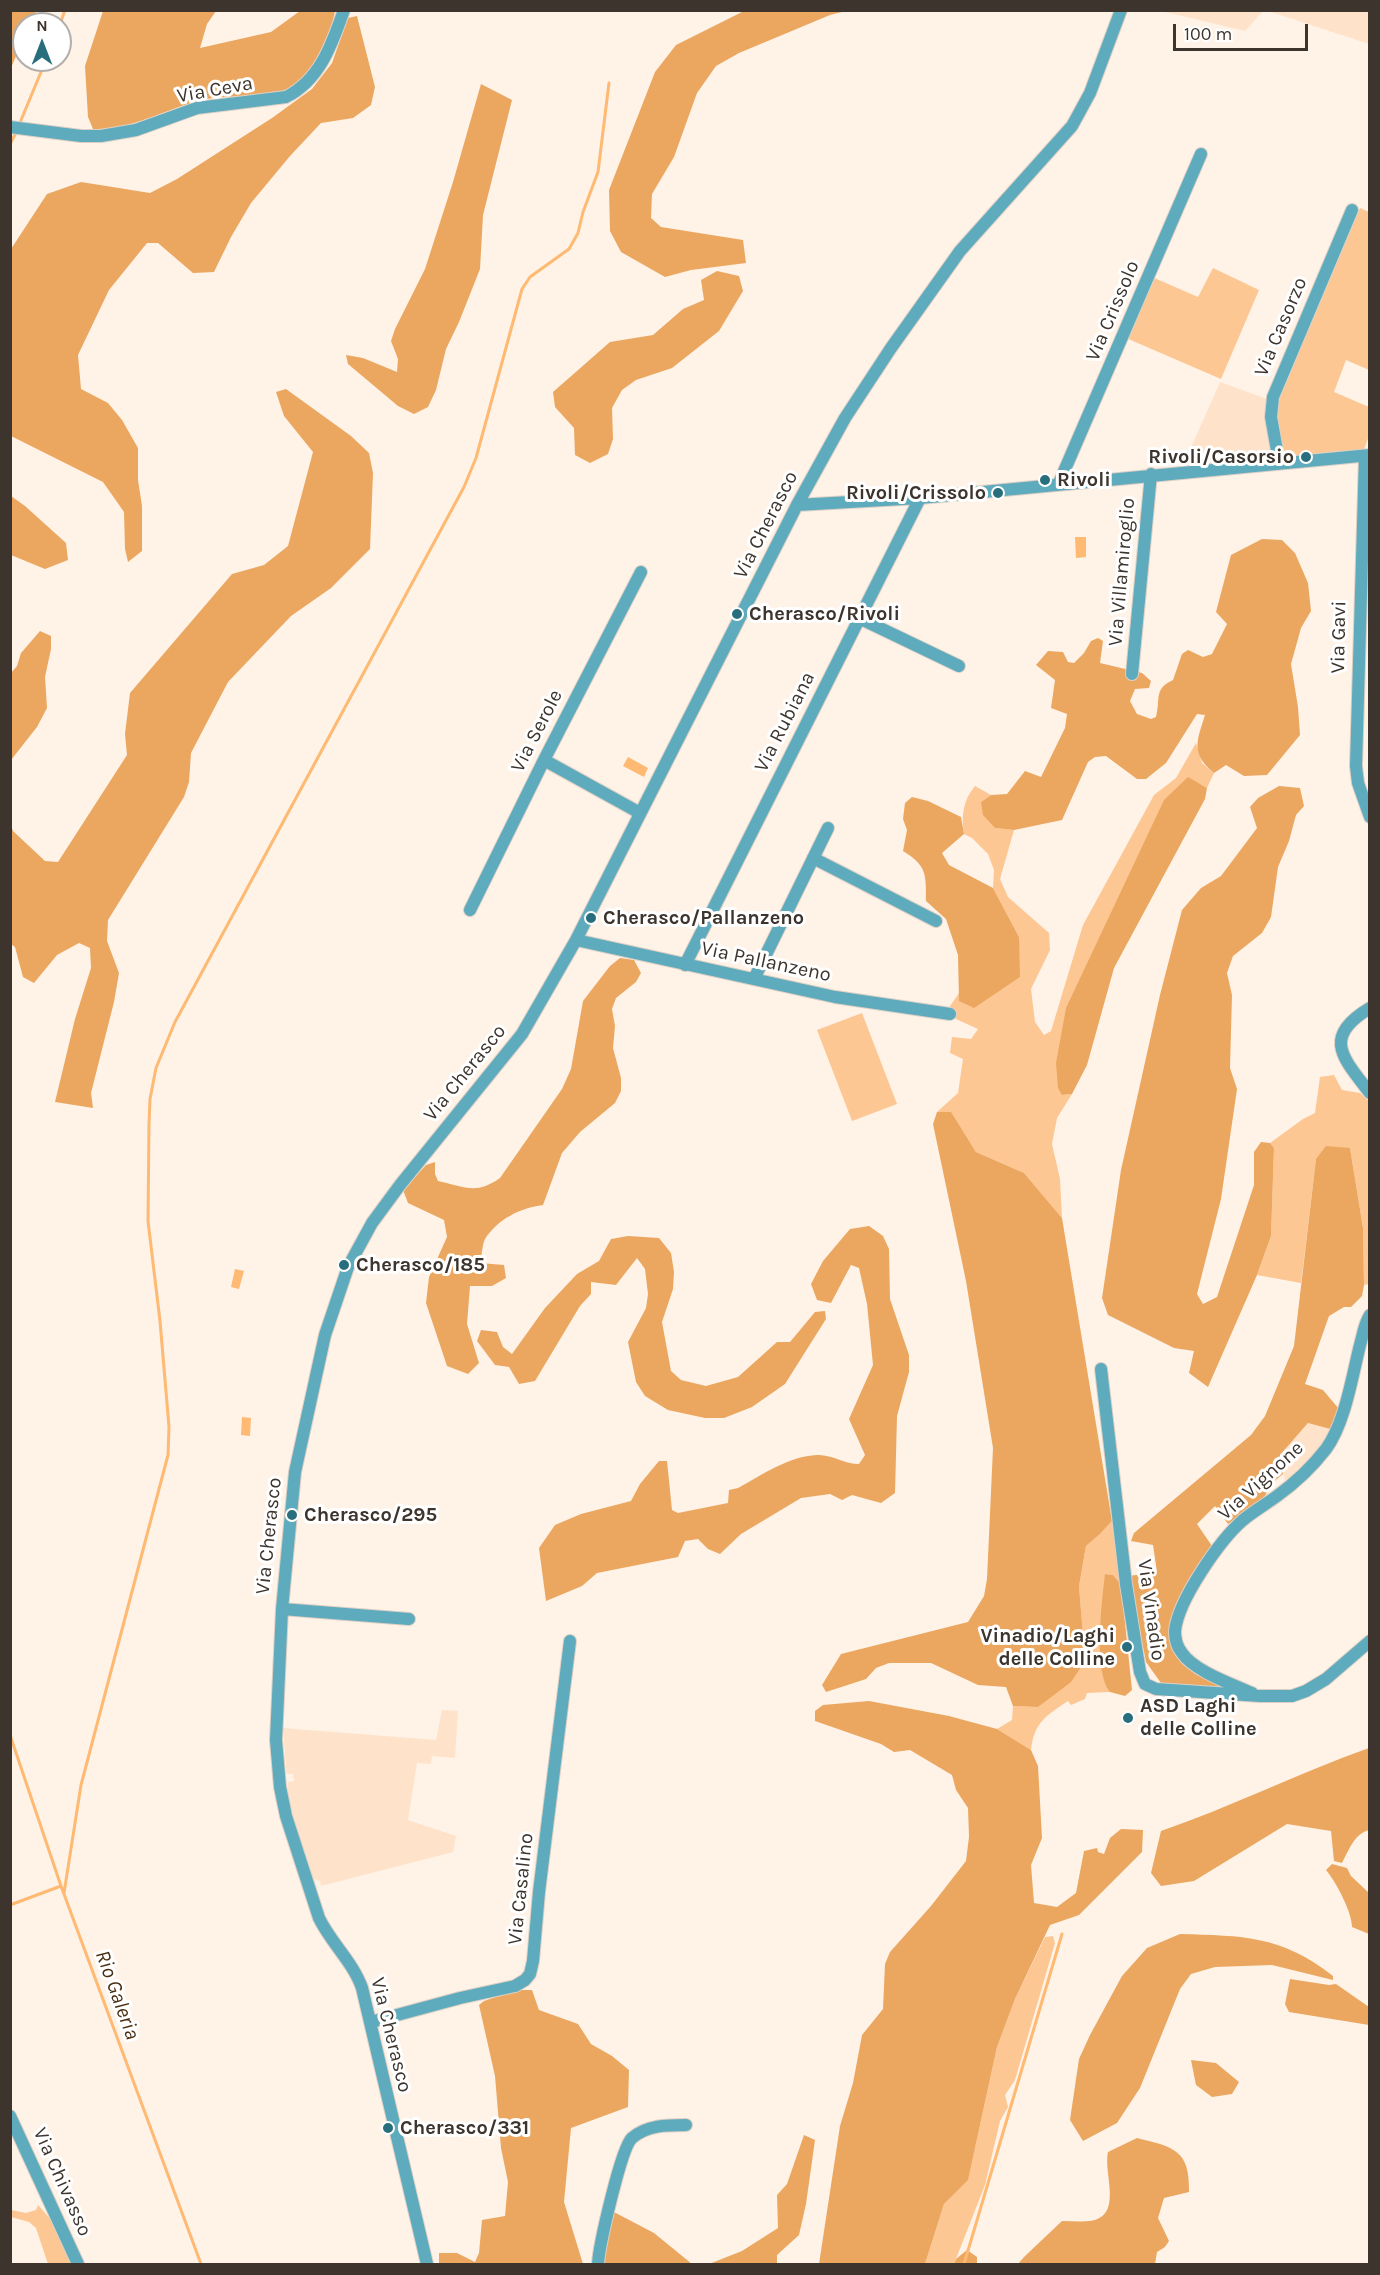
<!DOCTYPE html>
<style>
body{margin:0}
#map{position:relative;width:1380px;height:2275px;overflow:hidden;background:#fff2e7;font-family:Karla,sans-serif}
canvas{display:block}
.frame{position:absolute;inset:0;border:12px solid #3c342d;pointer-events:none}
.north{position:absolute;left:12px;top:12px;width:60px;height:60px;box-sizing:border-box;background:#fff;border:2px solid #b1aeab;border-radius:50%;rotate:0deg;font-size:16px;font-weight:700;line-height:24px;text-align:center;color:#3c342d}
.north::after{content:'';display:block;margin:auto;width:21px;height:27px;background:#286e7d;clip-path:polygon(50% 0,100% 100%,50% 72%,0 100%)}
.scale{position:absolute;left:1173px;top:24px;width:135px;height:27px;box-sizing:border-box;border:3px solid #3c342d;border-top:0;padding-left:8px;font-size:18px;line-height:21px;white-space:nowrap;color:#3c342d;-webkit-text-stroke:4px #fff;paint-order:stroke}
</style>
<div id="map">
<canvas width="1380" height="2275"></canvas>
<div class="frame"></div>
<div class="north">N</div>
<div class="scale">100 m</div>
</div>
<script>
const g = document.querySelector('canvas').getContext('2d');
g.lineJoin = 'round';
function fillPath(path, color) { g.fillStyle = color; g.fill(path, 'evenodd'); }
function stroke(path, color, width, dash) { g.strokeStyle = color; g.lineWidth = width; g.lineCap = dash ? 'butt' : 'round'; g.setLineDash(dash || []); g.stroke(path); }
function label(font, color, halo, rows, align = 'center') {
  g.font = font + ' Karla,sans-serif'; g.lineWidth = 6; g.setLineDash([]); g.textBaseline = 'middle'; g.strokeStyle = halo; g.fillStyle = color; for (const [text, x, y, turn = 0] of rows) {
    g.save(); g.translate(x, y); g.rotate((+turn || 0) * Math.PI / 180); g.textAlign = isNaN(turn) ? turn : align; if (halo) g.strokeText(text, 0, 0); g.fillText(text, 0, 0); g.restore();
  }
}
fillPath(new Path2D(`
 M1161,11L1263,10V11L1245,31Z
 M1268,11H1369V44Z
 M1220,382L1267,399L1275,459L1182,468Z
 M1308,1423L1334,1430L1298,1476L1286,1486L1280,1455Z
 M442,1710L458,1711L455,1758L432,1756L431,1764L417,1763L408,1820L456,1836L453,1852L321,1886L320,1881L310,1878L287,1792L288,1782L294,1781L293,1774H287L286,1768L283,1728L436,1740Z`), '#fee3ca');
fillPath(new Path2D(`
 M1360,208L1369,212V370L1346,360L1334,392L1369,407V436L1363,452L1284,457L1275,408Z
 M1213,268L1259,290L1221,379L1126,338L1152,277L1198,297Z
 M1196,743L1202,763L1214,773L1207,788L1188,778L1062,1095L1072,1094L1057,1118L1052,1144L1060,1179L1062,1218L1024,1173L976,1152L951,1113L937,1112L958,1093L963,1059L950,1053L952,1037L971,1039L978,1029L956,1019L948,1009L959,993L960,1001L1019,937L993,888L994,870L988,854L972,838L964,834C961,817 963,800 975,786L991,795L981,802L995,828L1014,830L1000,879L1008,897L1049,933L1050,950L1031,989L1035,1022L1044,1035L1051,1031L1083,925L1154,795L1176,778Z
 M862,1013L897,1104L852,1121L817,1030Z
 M1334,1075L1342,1090L1360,1093L1369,1101V1284L1364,1285L1363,1228L1350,1148L1316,1160L1301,1283L1257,1275L1271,1236L1274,1148L1270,1143L1303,1119L1315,1113L1320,1077Z
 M1112,1521L1121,1584L1113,1575L1105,1574L1107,1688L1110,1692L1087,1693L1085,1699L1071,1705L1068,1701C1047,1715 1034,1722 1031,1750L997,1729L1012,1720L1013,1706L1038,1707L1085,1661L1079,1586L1086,1546L1100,1534Z
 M1053,1936L1055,1943L1015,2080L1005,2095L1008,2107L1000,2121L985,2185L954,2264H925L944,2204L968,2179L997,2047L1015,1999L1045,1937Z
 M38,2205L54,2223L74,2264H48L36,2228L29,2222L11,2217V2210L26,2213L36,2210Z`), '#fdc793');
fillPath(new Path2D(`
 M11,10L36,11L30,24H24V37L11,68Z
 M103,11H216L207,24L200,48L271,32L300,11H335C332,31 310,79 291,88C268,99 237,95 213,98C172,104 135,131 93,129L88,117L85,66Z
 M744,11H846L830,15L739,53L716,66L697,93L674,157L652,194L651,218L661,227L743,240L746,263L691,270L665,277L621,252L610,231L609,190L655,72L676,45Z
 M357,16L375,87L371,105L353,118L321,123L290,156L251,203L231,237L214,272L193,273L158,243H147L109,290L78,355L81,389L108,403L122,420L138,448V480L142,506V551L128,562L125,549L124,512L103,482L11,436V249L47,194L81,182L150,193L177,179L272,118L312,89L332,63L348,18Z
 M481,84L512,100L483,215L480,269L459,322L446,349L436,390L428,407L414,414L398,406L348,364L346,355L363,358L397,372L398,359L391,341L395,329L425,269L453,182Z
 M717,271L739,276L743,291L719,331L672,368L636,380L622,390L612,408L613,439L608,454L590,463L575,455L574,428L555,407L553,392L610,342L653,335L683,309L704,300L701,280Z
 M286,389L351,436L369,453L373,473L370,549L331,588L291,616L228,682L191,753L189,782L184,797L108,920L107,941L119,973L114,1002L91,1093L93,1108L55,1102L75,1019L91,968L90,948L79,943L57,955L34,983L23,977L15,947L11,944V825L13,831L45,861L58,862L127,755L125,734L130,693L232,574L264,565L288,546L313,452L284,416L276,392Z
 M11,496L25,506L66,543L68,560L45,569L11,555Z
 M1262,539L1282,540L1295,553L1308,583L1311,611L1301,628L1291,664L1298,707L1300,735L1267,775L1244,776L1226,765L1214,773C1190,753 1197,741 1205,715L1197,714L1166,763L1146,779H1137L1106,756L1095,757L1088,762L1062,820L1014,830L995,828L983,815L981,802L991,795L1007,794L1025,771L1041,777L1065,728L1067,714L1051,708L1055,680L1036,665L1048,651L1063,652L1068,662L1074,663L1084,653L1091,641L1098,638L1103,641L1100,663L1142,673L1151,681L1149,688L1135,689L1130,701L1137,714L1151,719L1156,717C1161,699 1153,689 1173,680L1182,654L1188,650L1203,657L1212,654L1227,624L1216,612L1231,555Z
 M40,631L51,636V649L45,677L47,708L37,727L11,760V673L17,666L21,653Z
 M1188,777L1207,788L1205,799L1114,968L1087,1065L1072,1094L1062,1095L1058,1088L1056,1063L1066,1008L1164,800Z
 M1279,786L1300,788L1304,806L1296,815L1289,841L1278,867L1271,917L1262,933L1233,956L1227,973L1232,995L1230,1068L1237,1089L1221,1199L1197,1294L1203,1304L1217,1297L1254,1185V1152L1261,1142L1270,1143L1274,1148L1271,1236L1257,1275L1208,1387L1189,1373L1194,1351L1174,1348L1108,1315L1102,1298L1121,1170L1160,995L1182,910L1201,888L1221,876L1257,828L1250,807L1258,798Z
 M912,797L928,801L961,817L964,834L942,853L949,865L993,888L1019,937L1020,977L974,1008L959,1001L958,955L946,919L926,901C926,874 927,866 903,851L907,830L903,819L905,803Z
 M620,958L634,960L641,973L636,982L616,998L612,1009L615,1026L613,1048L621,1078V1091L615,1103L580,1132L562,1153L543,1205C520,1208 498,1219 485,1239C482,1245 482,1256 480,1263L504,1265L506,1278L492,1286H470L467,1324L479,1363L468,1374L447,1366L426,1303L429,1277L447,1237L444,1220L408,1203L403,1190L426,1165L435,1162V1174L438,1181C465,1187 476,1195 500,1178L562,1089L571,1069L583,1001L610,966Z
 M937,1112H951L976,1152L1024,1173L1062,1218L1112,1521L1100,1534L1086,1546L1079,1586L1085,1661L1071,1682L1038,1707L1013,1706L1006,1687L978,1685L931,1663H889L876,1668L866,1679L826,1692L822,1685L841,1654L968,1622L984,1596L987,1579L993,1448L966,1281L933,1124Z
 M1326,1146L1350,1148L1363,1228L1364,1285L1362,1296L1351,1307H1344L1329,1316L1305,1384L1323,1390L1339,1409L1334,1430L1308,1423L1280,1455L1283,1474L1271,1484L1264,1498L1228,1524L1215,1506L1197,1524L1212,1546L1183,1596L1174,1643L1232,1690L1161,1683L1146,1662L1129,1576L1157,1572L1153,1545L1131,1541L1134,1533L1251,1435L1265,1416L1294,1346L1316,1159Z
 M869,1226L883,1236L889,1249L890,1299L909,1355V1372L897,1416L895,1493L881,1503L852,1495L842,1500L830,1494L801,1498L741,1534L720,1554L708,1549L698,1539L685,1541L678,1557L597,1573L582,1586L546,1601L539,1548L555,1525L581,1514L631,1501L640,1484L659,1461H667L672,1510L678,1513L728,1503L729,1490L738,1488C762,1475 789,1456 817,1455C831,1454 844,1464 859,1464L865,1455L849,1419L873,1365L867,1304L859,1268L851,1265L831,1303L817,1300L811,1284L823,1261L850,1229Z
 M628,1236L659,1238L671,1253L674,1272L673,1289L662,1322L671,1371L681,1380L706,1386L738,1377L777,1342H790L815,1312L825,1311L826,1319L785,1384L752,1407L724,1418H705L668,1410L645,1396L636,1382L628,1342L646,1308L648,1294L645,1269L637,1258L616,1285L591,1282V1294L580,1306L535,1381L519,1384L509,1367L495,1365L477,1341L481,1330L497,1332L503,1347L512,1354L545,1308L577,1274L599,1261L611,1239Z
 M1105,1574L1113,1575L1121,1584L1132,1690L1125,1696L1110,1692C1093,1671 1102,1600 1105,1574Z
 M869,1701L949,1716L997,1729L1031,1750L1038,1766L1042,1838L1031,1865L1034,1903L1057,1907L1076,1893L1084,1851L1097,1848L1098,1852L1104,1854L1110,1838L1121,1829L1143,1830L1142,1852L1079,1915L1050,1925L1015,1999L997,2047L968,2180L944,2204L925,2264H819L840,2126L853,2083L862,2035L883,2009L885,1964L890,1952L931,1906L966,1861L969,1837L968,1808L956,1790L952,1775L910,1750L894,1752L881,1744L815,1721V1711L823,1705Z
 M1369,1748V1830C1354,1834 1349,1850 1342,1863L1334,1861L1331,1831L1287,1824L1194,1881L1161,1886L1151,1873L1161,1831C1231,1807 1298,1773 1369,1748Z
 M1332,1864L1347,1868L1351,1876L1369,1893V1934L1352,1927C1352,1912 1336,1882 1326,1870Z
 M1180,1934C1243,1936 1281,1935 1333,1976V1980L1272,1965L1215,1967L1191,1974L1180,1989L1140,2088L1117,2123L1083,2141L1070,2120L1079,2059L1090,2035L1122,1976L1147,1948Z
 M1290,1979L1329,1985L1336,1984L1369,2007V2025L1289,2012L1285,2004Z
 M516,1990H532L539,2010L578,2024L591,2044L612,2056L629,2070L628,2107L571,2128L564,2202L583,2264H439V2253H457L475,2262L479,2253L482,2220L505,2216L508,2182L501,2148L495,2076L479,2005L484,2001Z
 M1191,2060L1216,2063L1239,2082L1232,2094L1212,2097L1196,2085Z
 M804,2135L815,2140L806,2204L799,2235L777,2255V2264H709L742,2251L778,2228L777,2195L787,2184Z
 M1137,2138C1174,2147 1190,2150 1189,2192L1164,2198L1158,2218L1169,2241L1165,2247L1157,2252L1155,2264H1018L1024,2257L1062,2221C1071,2221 1081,2222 1090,2221C1124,2216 1103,2174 1108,2152Z
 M612,2211L654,2233L692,2264H602Z
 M967,2250L977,2257V2264H954L956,2259Z`), '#eba760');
fillPath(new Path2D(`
 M1075,537H1086V557L1076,558Z
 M628,757L648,768L644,777L623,766Z
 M235,1269L244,1271L239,1289L231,1287Z
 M242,1417L251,1418L250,1436L241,1435Z`), '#feb972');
stroke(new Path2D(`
 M60,24L65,10
 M19,125L46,60
 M10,144L17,131
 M10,1735L61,1886L201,2264
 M64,1893L81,1785L168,1455L169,1427L160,1321L148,1221L149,1124L150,1099L156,1068L175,1022L464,487L476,458L522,289L530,277L569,249L578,233L583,212L598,172L609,83
 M10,1905L61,1886
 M964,2264L1062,1934`), '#feb972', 3);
const minor = new Path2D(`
 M10,127L81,136H101L136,130L197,108L286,97C320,80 332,44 344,10
 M1365,456L1356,766L1358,783L1370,817
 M1279,462L1271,417L1273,397L1352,210
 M1059,483L1201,154
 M797,505L920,498L1370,455
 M859,618L959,666
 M1132,674L1151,474
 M544,760L640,813
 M813,858L936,921
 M470,910L544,760L641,572
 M576,940L835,997L950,1014
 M685,965L920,498
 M754,979L828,828
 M1370,1008C1321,1037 1343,1058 1370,1093
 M1101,1369L1126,1584L1140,1672L1145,1684L1156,1689L1260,1696H1292L1306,1691L1326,1679L1370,1641
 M282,1609L409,1619
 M1252,1693C1232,1684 1194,1671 1182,1653C1177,1647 1175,1639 1175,1631C1178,1600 1220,1540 1243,1520C1254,1511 1266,1504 1277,1496C1295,1483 1312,1467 1326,1449C1345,1423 1352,1377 1360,1345C1363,1335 1364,1324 1370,1315
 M371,2022L460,1998L515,1986L525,1980L530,1974L533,1961L539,1892L570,1641
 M10,2116L78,2264
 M427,2264L362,1988C353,1962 331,1943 319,1918L286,1816L280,1787L276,1740L282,1609L295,1472L325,1335L348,1267L372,1223L400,1185L522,1034L576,940L797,505L845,418L891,348L960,251L1072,126L1090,93L1121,10
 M598,2264C599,2246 621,2148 632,2138C647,2125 667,2125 686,2125`);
stroke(minor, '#dcd0c6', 14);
stroke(minor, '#5dabbc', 12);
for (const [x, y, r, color] of [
 [1306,457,6,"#286e7d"],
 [1045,480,6,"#286e7d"],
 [998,493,6,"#286e7d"],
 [737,614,6,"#286e7d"],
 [591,918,6,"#286e7d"],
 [344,1265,6,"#286e7d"],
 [292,1515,6,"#286e7d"],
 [1127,1647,6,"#286e7d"],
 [1128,1718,6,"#286e7d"],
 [388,2128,6,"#286e7d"]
]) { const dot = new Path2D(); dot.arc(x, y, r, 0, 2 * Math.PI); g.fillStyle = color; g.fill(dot); stroke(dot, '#fff', 2); }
label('20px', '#3c342d', '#fff', [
 ["Via Ceva",215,90,-10],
 ["Via Crissolo",1113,311,-67],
 ["Via Casorzo",1281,327,-67],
 ["Via Cherasco",766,525,-63],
 ["Via Villamiroglio",1122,572,-85],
 ["Via Gavi",1339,637,-89],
 ["Via Rubiana",785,722,-63],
 ["Via Serole",537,731,-63],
 ["Via Pallanzeno",766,962,12],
 ["Via Cherasco",465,1073,-51],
 ["Via Vignone",1261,1481,-42],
 ["Via Cherasco",269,1536,-84],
 ["Via Vinadio",1151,1610,82],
 ["Via Casalino",521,1889,-84],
 ["Via Cherasco",391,2035,76],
 ["Via Chivasso",62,2182,66]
]);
label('bold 20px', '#3c342d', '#fff', [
 ["Rivoli/Casorsio",1294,457,"right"],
 ["Rivoli",1057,480],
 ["Rivoli/Crissolo",986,493,"right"],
 ["Cherasco/Rivoli",749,614],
 ["Cherasco/Pallanzeno",603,918],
 ["Cherasco/185",356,1265],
 ["Cherasco/295",304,1515],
 ["Vinadio/Laghi",1115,1636,"right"],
 ["delle Colline",1115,1659,"right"],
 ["ASD Laghi",1140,1706],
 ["delle Colline",1140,1729],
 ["Cherasco/331",400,2128]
], 'left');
label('italic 21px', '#492e0f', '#fff', [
 ["Rio Galeria",117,1995,70]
]);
</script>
